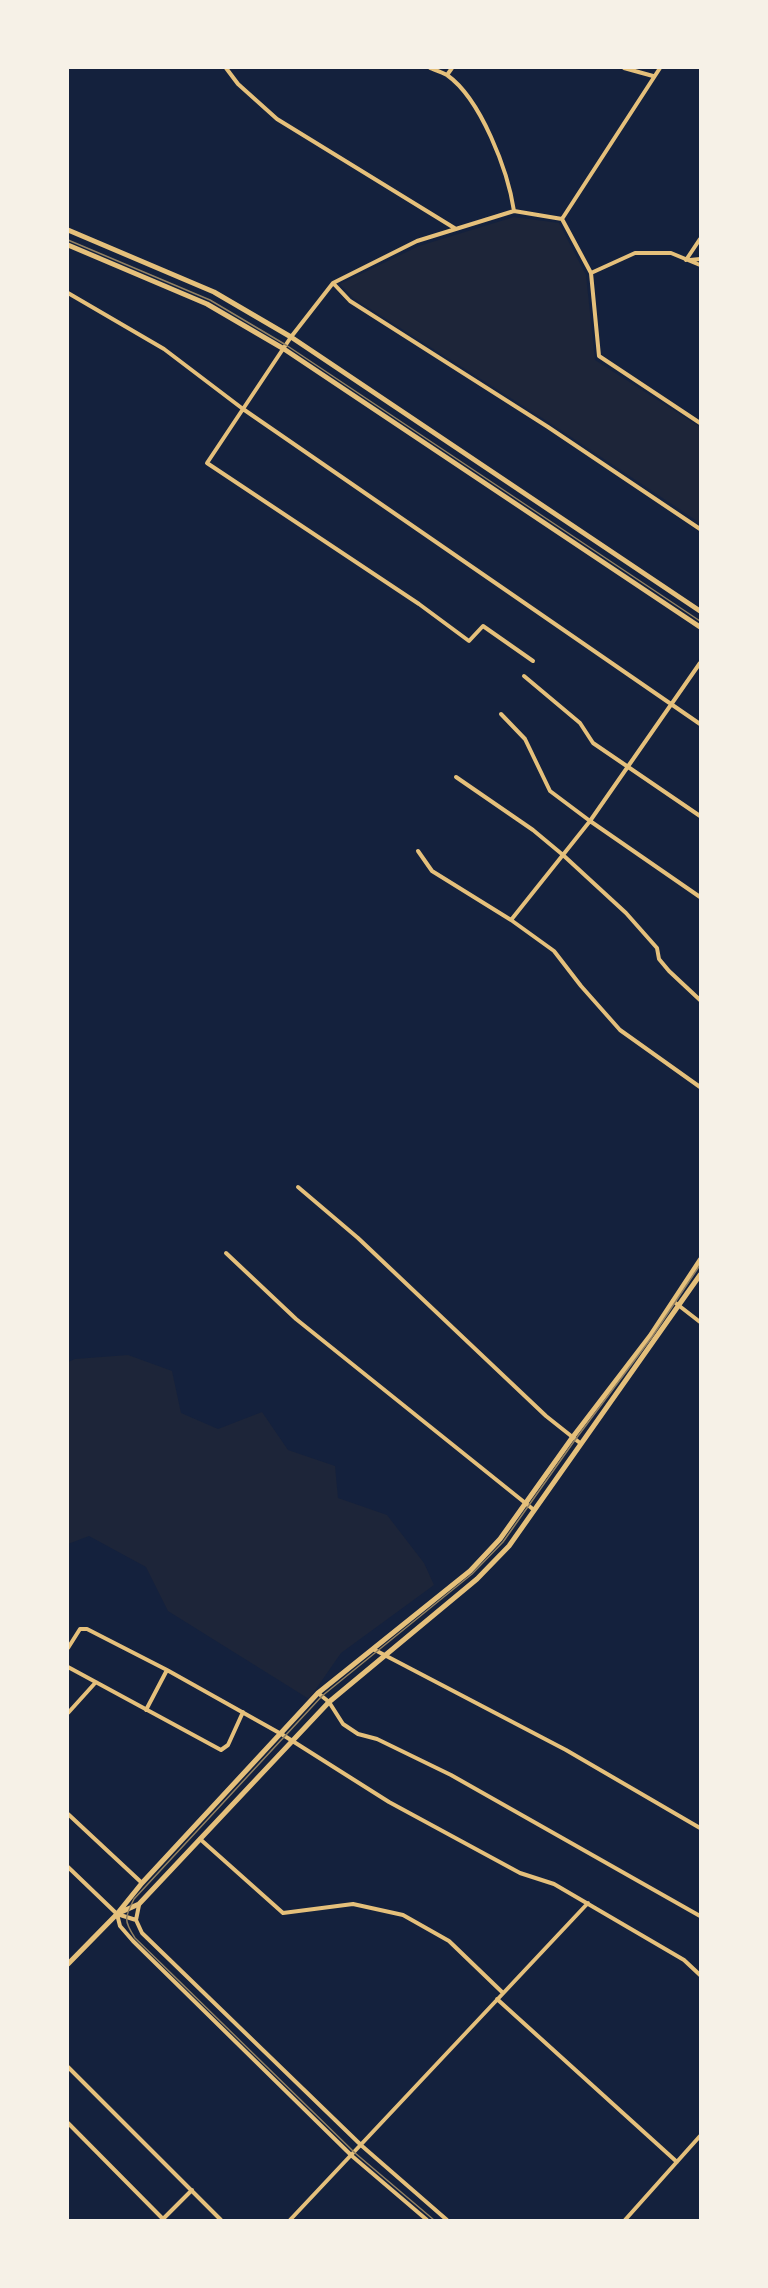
<!DOCTYPE html>
<style>
body{margin:0}
#map{position:relative;width:768px;height:2288px;overflow:hidden;background:#14213d;font-family:"IBM Plex Sans",sans-serif}
canvas{display:block}
.frame{position:absolute;inset:0;border:69px solid #f6f1e7;pointer-events:none}
</style>
<div id="map">
<canvas width="768" height="2288"></canvas>
<div class="frame"></div>
</div>
<script>
const g = document.querySelector('canvas').getContext('2d');
g.lineJoin = 'round';
function fillPath(path, color) { g.fillStyle = color; g.fill(path, 'evenodd'); }
function stroke(path, color, width, dash) { g.strokeStyle = color; g.lineWidth = width; g.lineCap = dash ? 'butt' : 'round'; g.setLineDash(dash || []); g.stroke(path); }
fillPath(new Path2D(`
 M514,217L559,223L586,275L595,360L700,427V523L550,423L353,298L340,284L419,246Z
 M128,1355L172,1371L181,1413L218,1429L262,1412L288,1450L335,1466L338,1498L387,1515L424,1563L434,1585L341,1653L309,1699L168,1611L146,1567L89,1536L68,1544V1362L75,1359Z`), '#1d2539');
stroke(new Path2D(`
 M226,68L238,84L277,119L456,229
 M430,68C435,70 442,72 447,75C481,99 508,171 514,211
 M624,68L653,76
 M447,75L452,68
 M562,219L660,68
 M686,260L700,239
 M690,260L700,259
 M591,273L635,253H671L700,265
 M333,283L350,301L548,427L700,529
 M68,293L164,349L243,409L700,724
 M533,661L483,626L469,641L419,604L207,463L291,337L333,283L417,241L514,211L562,219L591,273L599,356L700,423
 M524,676L580,723L593,743L700,816
 M501,714L525,739L550,791L590,821L700,897
 M456,777L533,830L563,855L626,913L657,948L659,959L669,971L700,1000
 M418,851L432,871L511,920L554,951L581,986L620,1030L700,1087
 M511,920L590,821L700,663
 M298,1187L358,1238L546,1416L580,1443
 M226,1253L296,1319L534,1510
 M673,1301L700,1322
 M68,1648L80,1629H87L167,1670L283,1735L389,1802L520,1873L554,1884L684,1960L700,1975
 M373,1649L566,1750L700,1828
 M68,1667L221,1750L228,1745L243,1712
 M318,1693L329,1702L343,1724L358,1734L377,1739L451,1775L700,1916
 M146,1710L167,1670
 M68,1713L96,1682
 M68,1814L142,1883
 M200,1839L283,1913L353,1904L403,1915L449,1941L502,1992
 M68,1867L117,1914L120,1926L133,1941L352,2156L427,2220
 M139,1905L136,1920L142,1933L362,2146L447,2220
 M117,1914L136,1920
 M497,1999L677,2162
 M68,2067L221,2220
 M68,2123L163,2219
 M163,2219L192,2190
 M290,2220L588,1903
 M625,2220L700,2136`), '#e5c07b', 4);
stroke(new Path2D(`
 M68,230L214,292L291,337L700,611
 M68,245L207,304L284,349L700,627
 M119,1913L139,1904L329,1702L477,1579L509,1546L700,1275
 M68,1964L117,1914L142,1883L318,1693L470,1571L500,1539L572,1438L650,1336L700,1260`), '#e5c07b', 5);
stroke(new Path2D(`
 M68,240L210,300L286,345L700,621
 M434,2220L355,2153L135,1938C123,1920 125,1917 134,1899L322,1696L472,1574L503,1542L575,1440L652,1337L700,1265`), '#918062', 1.5);
</script>
